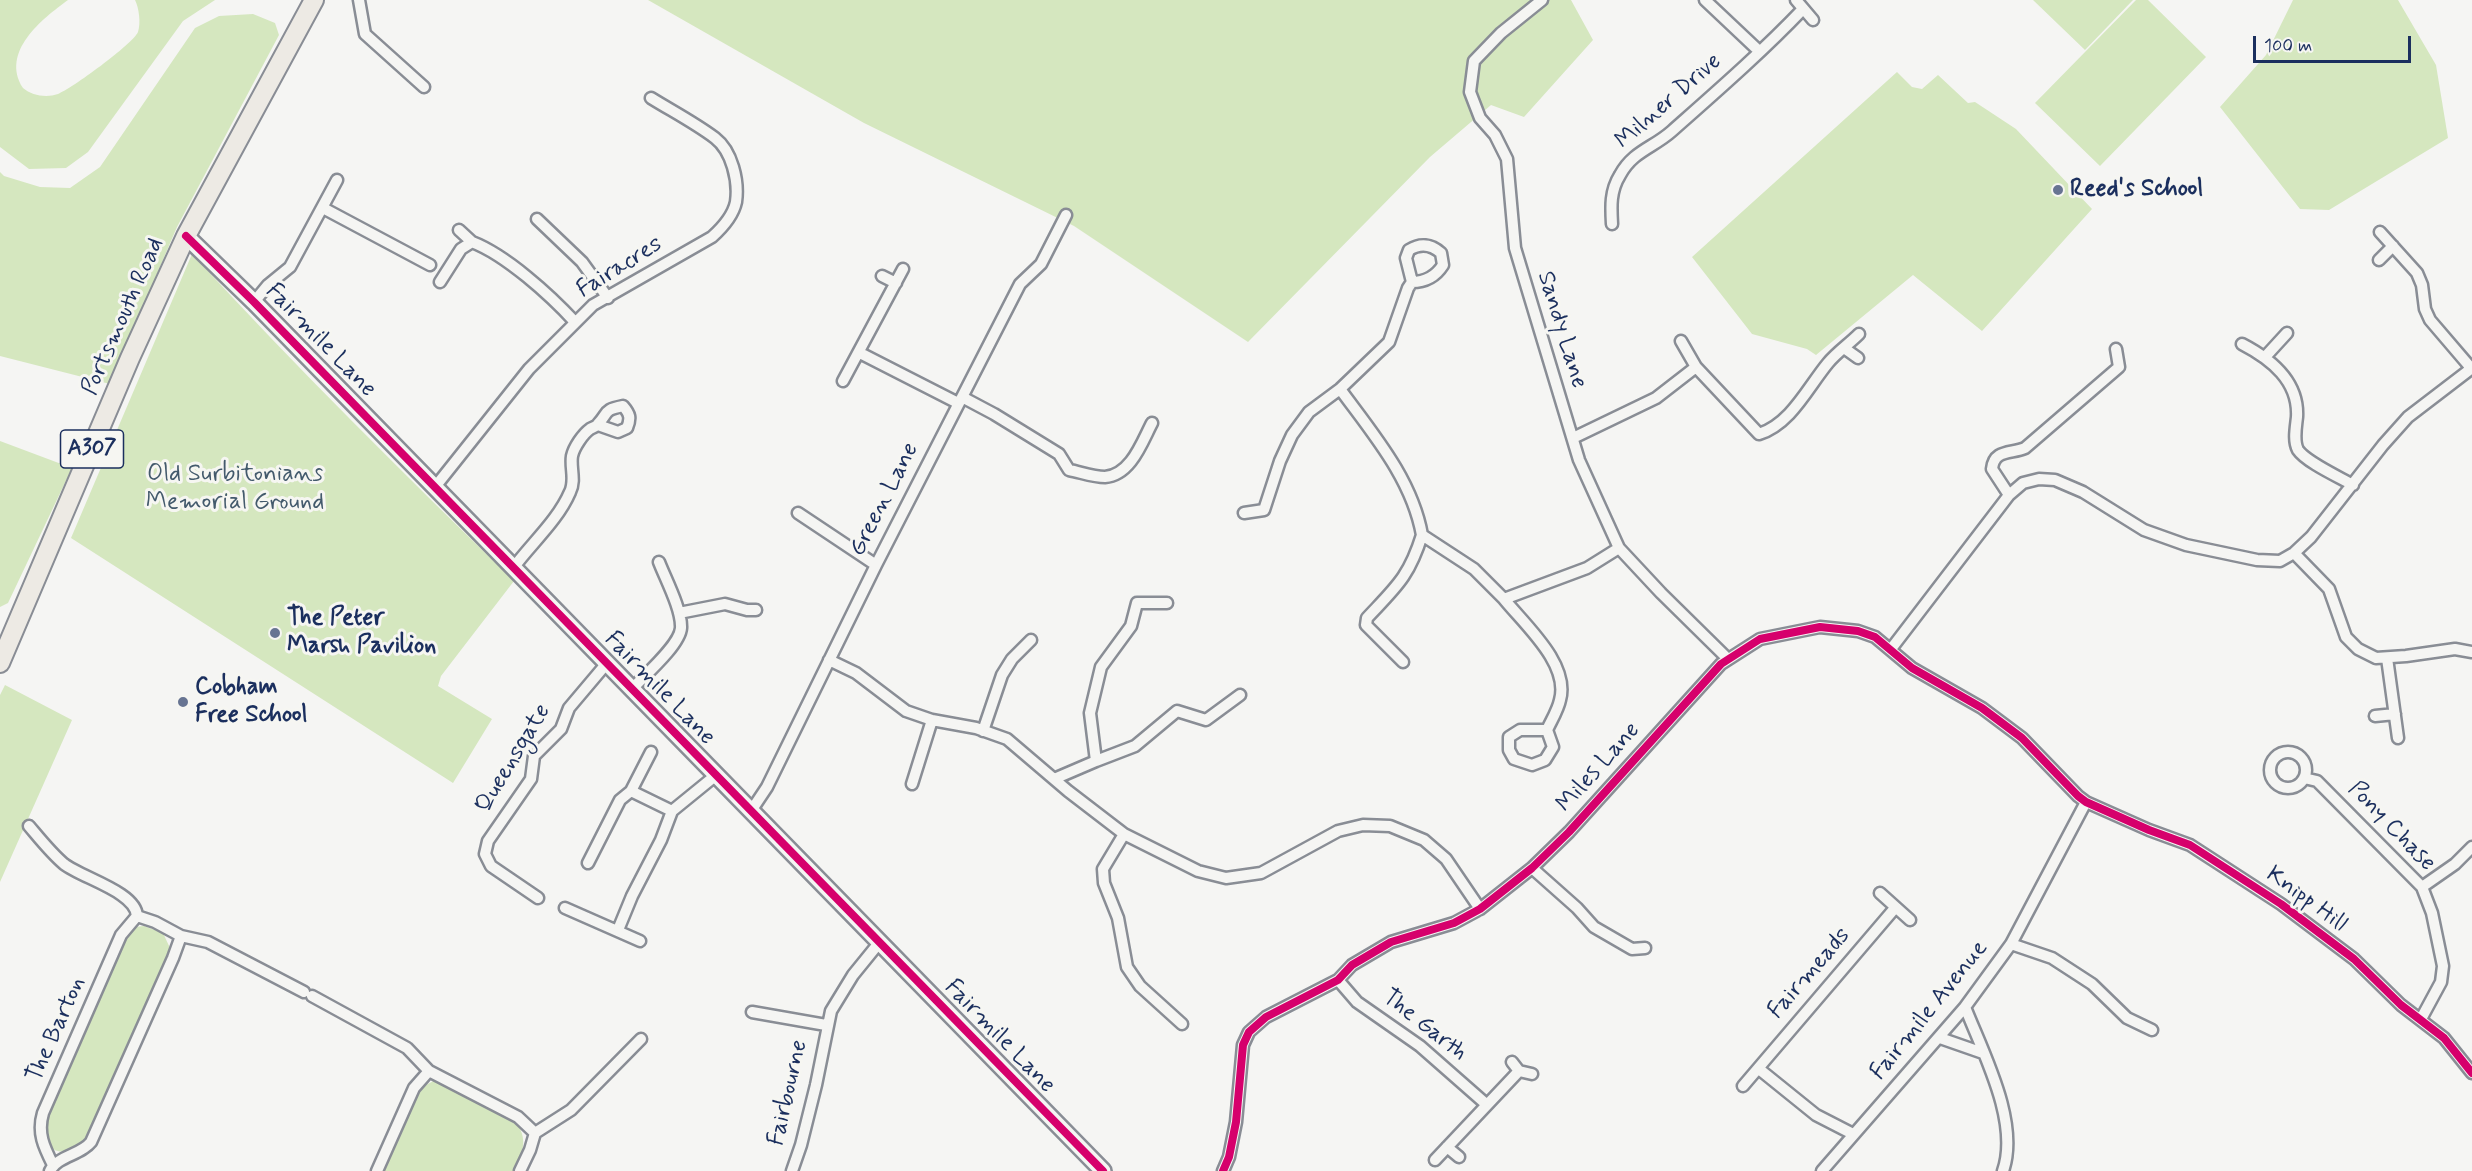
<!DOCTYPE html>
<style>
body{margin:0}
#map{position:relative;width:2472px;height:1171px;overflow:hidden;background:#f5f5f3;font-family:Mynerve,sans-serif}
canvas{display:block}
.scale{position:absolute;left:2253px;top:36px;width:158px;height:27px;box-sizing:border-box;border:3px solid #1b2f5e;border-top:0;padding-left:8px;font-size:18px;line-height:21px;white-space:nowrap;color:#1b2f5e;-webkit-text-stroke:4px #f6f6f2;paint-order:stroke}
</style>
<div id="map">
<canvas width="2472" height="1171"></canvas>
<div class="scale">100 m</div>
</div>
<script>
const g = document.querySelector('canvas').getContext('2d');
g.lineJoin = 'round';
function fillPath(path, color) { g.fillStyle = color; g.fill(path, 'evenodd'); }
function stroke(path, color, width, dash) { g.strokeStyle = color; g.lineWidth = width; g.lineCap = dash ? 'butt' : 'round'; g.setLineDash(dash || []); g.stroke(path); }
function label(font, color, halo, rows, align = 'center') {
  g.font = font + ' Mynerve,sans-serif'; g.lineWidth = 6; g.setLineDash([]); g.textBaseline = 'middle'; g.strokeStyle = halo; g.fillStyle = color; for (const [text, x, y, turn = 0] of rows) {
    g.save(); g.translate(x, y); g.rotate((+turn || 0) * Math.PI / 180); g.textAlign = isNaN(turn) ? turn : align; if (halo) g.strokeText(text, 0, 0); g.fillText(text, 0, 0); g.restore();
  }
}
fillPath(new Path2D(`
 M0,0H68C42,19 0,52 23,88C32,96 47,98 58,94C71,89 133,44 138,32C141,23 139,8 135,0H215L183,21L88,152L66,168L29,169L0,147Z
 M648,0H1571L1593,40L1524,117L1491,105L1430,157L1248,342L1074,226L864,123Z
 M2033,0H2133L2085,50Z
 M2136,0H2148L2206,57L2100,166L2035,103Z
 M2293,0H2398L2436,65L2448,138L2329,210L2300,209L2220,107L2266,55Z
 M253,14L275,23L279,35L177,227L110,384L0,356V172L4,176L40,187L70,188L100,167L195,28L219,16Z
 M1897,72L1912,87L1922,89L1938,75L1968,103L1975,102L2016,129L2092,209L1982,331L1913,275L1816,355L1807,349L1752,334L1692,257Z
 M192,254C296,367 404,474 514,581L441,676L438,686L492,719L453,783L71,538Z
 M0,441L72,468L8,603L0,607Z
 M5,685L72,720L0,882V695Z
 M144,926L163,933L170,948L169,957L85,1143C70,1150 59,1158 46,1143L44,1123L125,937L135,927Z
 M435,1080L445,1082L512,1118C529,1135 524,1151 515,1171H381L419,1089Z`), '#d5e7bf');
const street = new Path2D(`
 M359,0L365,34L424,87
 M1542,0L1501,33L1474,61L1470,92L1480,118L1495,135L1507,159L1515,248L1579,460L1619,548L1661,593L1728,659
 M1705,0L1759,51
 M1796,0L1813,20
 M323,208L430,265
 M537,219L582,262L608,298
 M1612,224C1611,207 1610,191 1620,175C1633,151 1653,148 1672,131C1716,92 1762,52 1803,9
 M459,230L472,242
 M2380,232L2417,273L2422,285L2425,309L2430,320L2471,368
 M2379,260L2393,246
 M882,276L896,283
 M440,282L461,249L472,242C506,255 550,295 575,322
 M254,302L268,285L290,267L337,180
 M1681,341L1696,367L1759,434C1791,424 1808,387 1828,363C1836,353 1849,344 1859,334
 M2242,344C2271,359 2299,381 2297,417C2296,427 2293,441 2298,450C2306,462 2339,477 2353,485
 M1844,348L1858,358
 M860,353L958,403
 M2265,357L2287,333
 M843,381L903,269
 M1340,389C1373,434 1412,479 1422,535L1474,569L1504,599L1587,568L1619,548
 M962,397L994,414L1059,454L1069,470C1080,472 1093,477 1105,477C1131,475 1142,442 1152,423
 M1573,438L1656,398L1696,367
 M435,487L529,369L593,305L712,237C722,228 733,216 736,202C739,181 732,151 715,138C695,123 672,111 651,98
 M2009,495L1992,469C1994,449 2011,454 2025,448L2119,367L2116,349
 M798,513L876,565
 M1244,513L1264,510L1280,461L1292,435L1309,412L1340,389L1389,342L1408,288L1412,282L1406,258L1409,250C1420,243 1431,244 1441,253L1443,265C1436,276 1425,282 1412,282
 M2294,553L2329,589L2346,637L2358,649L2376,658L2406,656L2455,649L2472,652
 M514,567C532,543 558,520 570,492C576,480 570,468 572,456C574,447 583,434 590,429C593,427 596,427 598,424C609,412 603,410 623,406C630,414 631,418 627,428L618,432L598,425
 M1504,599C1525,625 1570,664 1560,700C1558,710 1551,721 1547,730L1553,747L1545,760L1532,765L1514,759L1509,750V737L1520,730H1547
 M679,613L725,604L747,610H756
 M1891,649L2009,495L2023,483L2039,479L2055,480L2083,492L2144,530L2186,545L2257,560L2280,561L2294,553L2311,537L2383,445L2408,417L2472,368
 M2387,658L2398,738
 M829,660L856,673L906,711L932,720L976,728L1007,739L1068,791L1124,834L1198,871L1226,878L1261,873L1338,831L1363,825L1390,826L1424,840L1446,859L1480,909
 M1403,662L1366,625L1367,618C1396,587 1409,577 1422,535
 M632,689C644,676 680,645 681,628C682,610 666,580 659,562
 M2375,716L2395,714
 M983,731L1002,675L1012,659L1031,640
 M651,752L631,791L672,811
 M2270 770a18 18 0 1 1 36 0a18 18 0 1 1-36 0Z
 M1096,761L1090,713L1101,667L1131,626L1137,603H1167
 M2304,778L2317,781L2422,887L2432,913L2443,966L2441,982L2421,1019
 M1054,779L1096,761L1135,746L1177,711L1206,720L1240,695
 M912,784L932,720
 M751,811L767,787L876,565L1020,284L1041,264L1066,215
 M29,826C40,839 51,853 64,864C82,878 136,892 137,916
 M1124,834L1103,869L1104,883L1118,918L1127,967L1140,986L1182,1024
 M588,863L620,800L631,791
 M1532,868L1577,908L1594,927L1632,949L1645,948
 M2422,887L2455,864L2472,847
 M1880,893L1910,920
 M538,898L491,866L485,854L488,841L531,779L534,756L561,729L569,708L607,663
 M565,908L640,941
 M618,930L632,896L661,840L672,811L715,776
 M181,936L208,942L304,992
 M2011,944L2052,958L2092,984L2127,1018L2152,1030
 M1338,980L1357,1002L1420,1046L1486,1104
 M312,996L407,1048L429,1071L414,1088L377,1171
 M1965,1007C1983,1053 2020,1122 2003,1171
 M752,1012L826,1025
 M1940,1038L1983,1053
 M1512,1062L1519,1071L1532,1074
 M1759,1069L1816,1115L1853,1134
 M429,1071L518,1117L535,1133
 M1743,1086L1895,908
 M1447,1147L1459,1157
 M1435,1160L1519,1071
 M50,1171C57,1156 81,1155 91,1142L173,958L181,936L155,922L137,916L121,935L43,1113C37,1133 44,1147 53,1165
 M520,1171L530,1150L535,1133L571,1110L641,1039
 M792,1171L801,1145L816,1085L831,1011L853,975L879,943
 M1223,1171L1229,1157L1236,1122L1243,1045L1249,1032L1266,1017L1338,980L1352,965L1391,942L1454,923L1480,909L1532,868L1569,832L1721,664L1760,639L1820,627L1858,631L1875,637L1912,668L1982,708L2022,738L2078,796L2086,802L2149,830L2190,845L2281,904L2354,959L2401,1005L2444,1038L2472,1073
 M1822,1171L1965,1007L2011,944L2086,802`);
const secondary = new Path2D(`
 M186,236L254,302L1103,1171`);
const primary = new Path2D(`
 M0,663L130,358L186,236L314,0`);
stroke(street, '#898d95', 15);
stroke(secondary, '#898d95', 20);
stroke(primary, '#898d95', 22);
stroke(street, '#f5f5f3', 10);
stroke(secondary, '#f5f5f3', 15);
stroke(primary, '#edeae4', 18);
stroke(new Path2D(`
 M186,236L254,302L1103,1171
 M1223,1171L1229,1157L1236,1122L1243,1045L1249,1032L1266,1017L1338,980L1352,965L1391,942L1454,923L1480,909L1532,868L1569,832L1721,664L1760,639L1820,627L1858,631L1875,637L1912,668L1982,708L2022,738L2078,796L2086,802L2149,830L2190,845L2281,904L2354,959L2401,1005L2444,1038L2472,1073`), '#d6006c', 8);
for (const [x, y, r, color] of [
 [2058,190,6,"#677492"],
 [275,633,6,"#677492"],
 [183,702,6,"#677492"]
]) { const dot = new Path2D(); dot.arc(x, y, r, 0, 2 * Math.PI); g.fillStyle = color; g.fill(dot); stroke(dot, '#f6f6f2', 2); }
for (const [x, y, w] of [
 [92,449,63]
]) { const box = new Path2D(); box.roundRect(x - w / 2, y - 19, w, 38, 4.5); g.fillStyle = '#f6f6f2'; g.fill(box); stroke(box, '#1b2f5e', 1.5); }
label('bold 22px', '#1b2f5e', null, [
 ["A307",92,449]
]);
label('24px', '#1b2f5e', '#f6f6f2', [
 ["Milner Drive",1669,102,-41],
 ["Fairacres",620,268,-32],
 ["Portsmouth Road",124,317,-66],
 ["Sandy Lane",1561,330,73],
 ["Fairmile Lane",320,341,46],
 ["Green Lane",885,500,-63],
 ["Fairmile Lane",659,689,46],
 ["Queensgate",514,759,-59],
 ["Miles Lane",1599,768,-48],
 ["Pony Chase",2391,827,46],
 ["Knipp Hill",2306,900,36],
 ["Fairmeads",1810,974,-49],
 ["Fairmile Avenue",1930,1011,-51],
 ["The Garth",1424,1026,38],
 ["The Barton",57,1030,-66],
 ["Fairmile Lane",999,1037,46],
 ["Fairbourne",789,1093,-77]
]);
label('bold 24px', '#1b2f5e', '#f6f6f2', [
 ["Reed's School",2070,190],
 ["The Peter",287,619],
 ["Marsh Pavilion",287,647],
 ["Cobham",195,688],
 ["Free School",195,716]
], 'left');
label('24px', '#435a6c', '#f6f6f2', [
 ["Old Surbitonians",235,475],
 ["Memorial Ground",235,503]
]);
</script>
